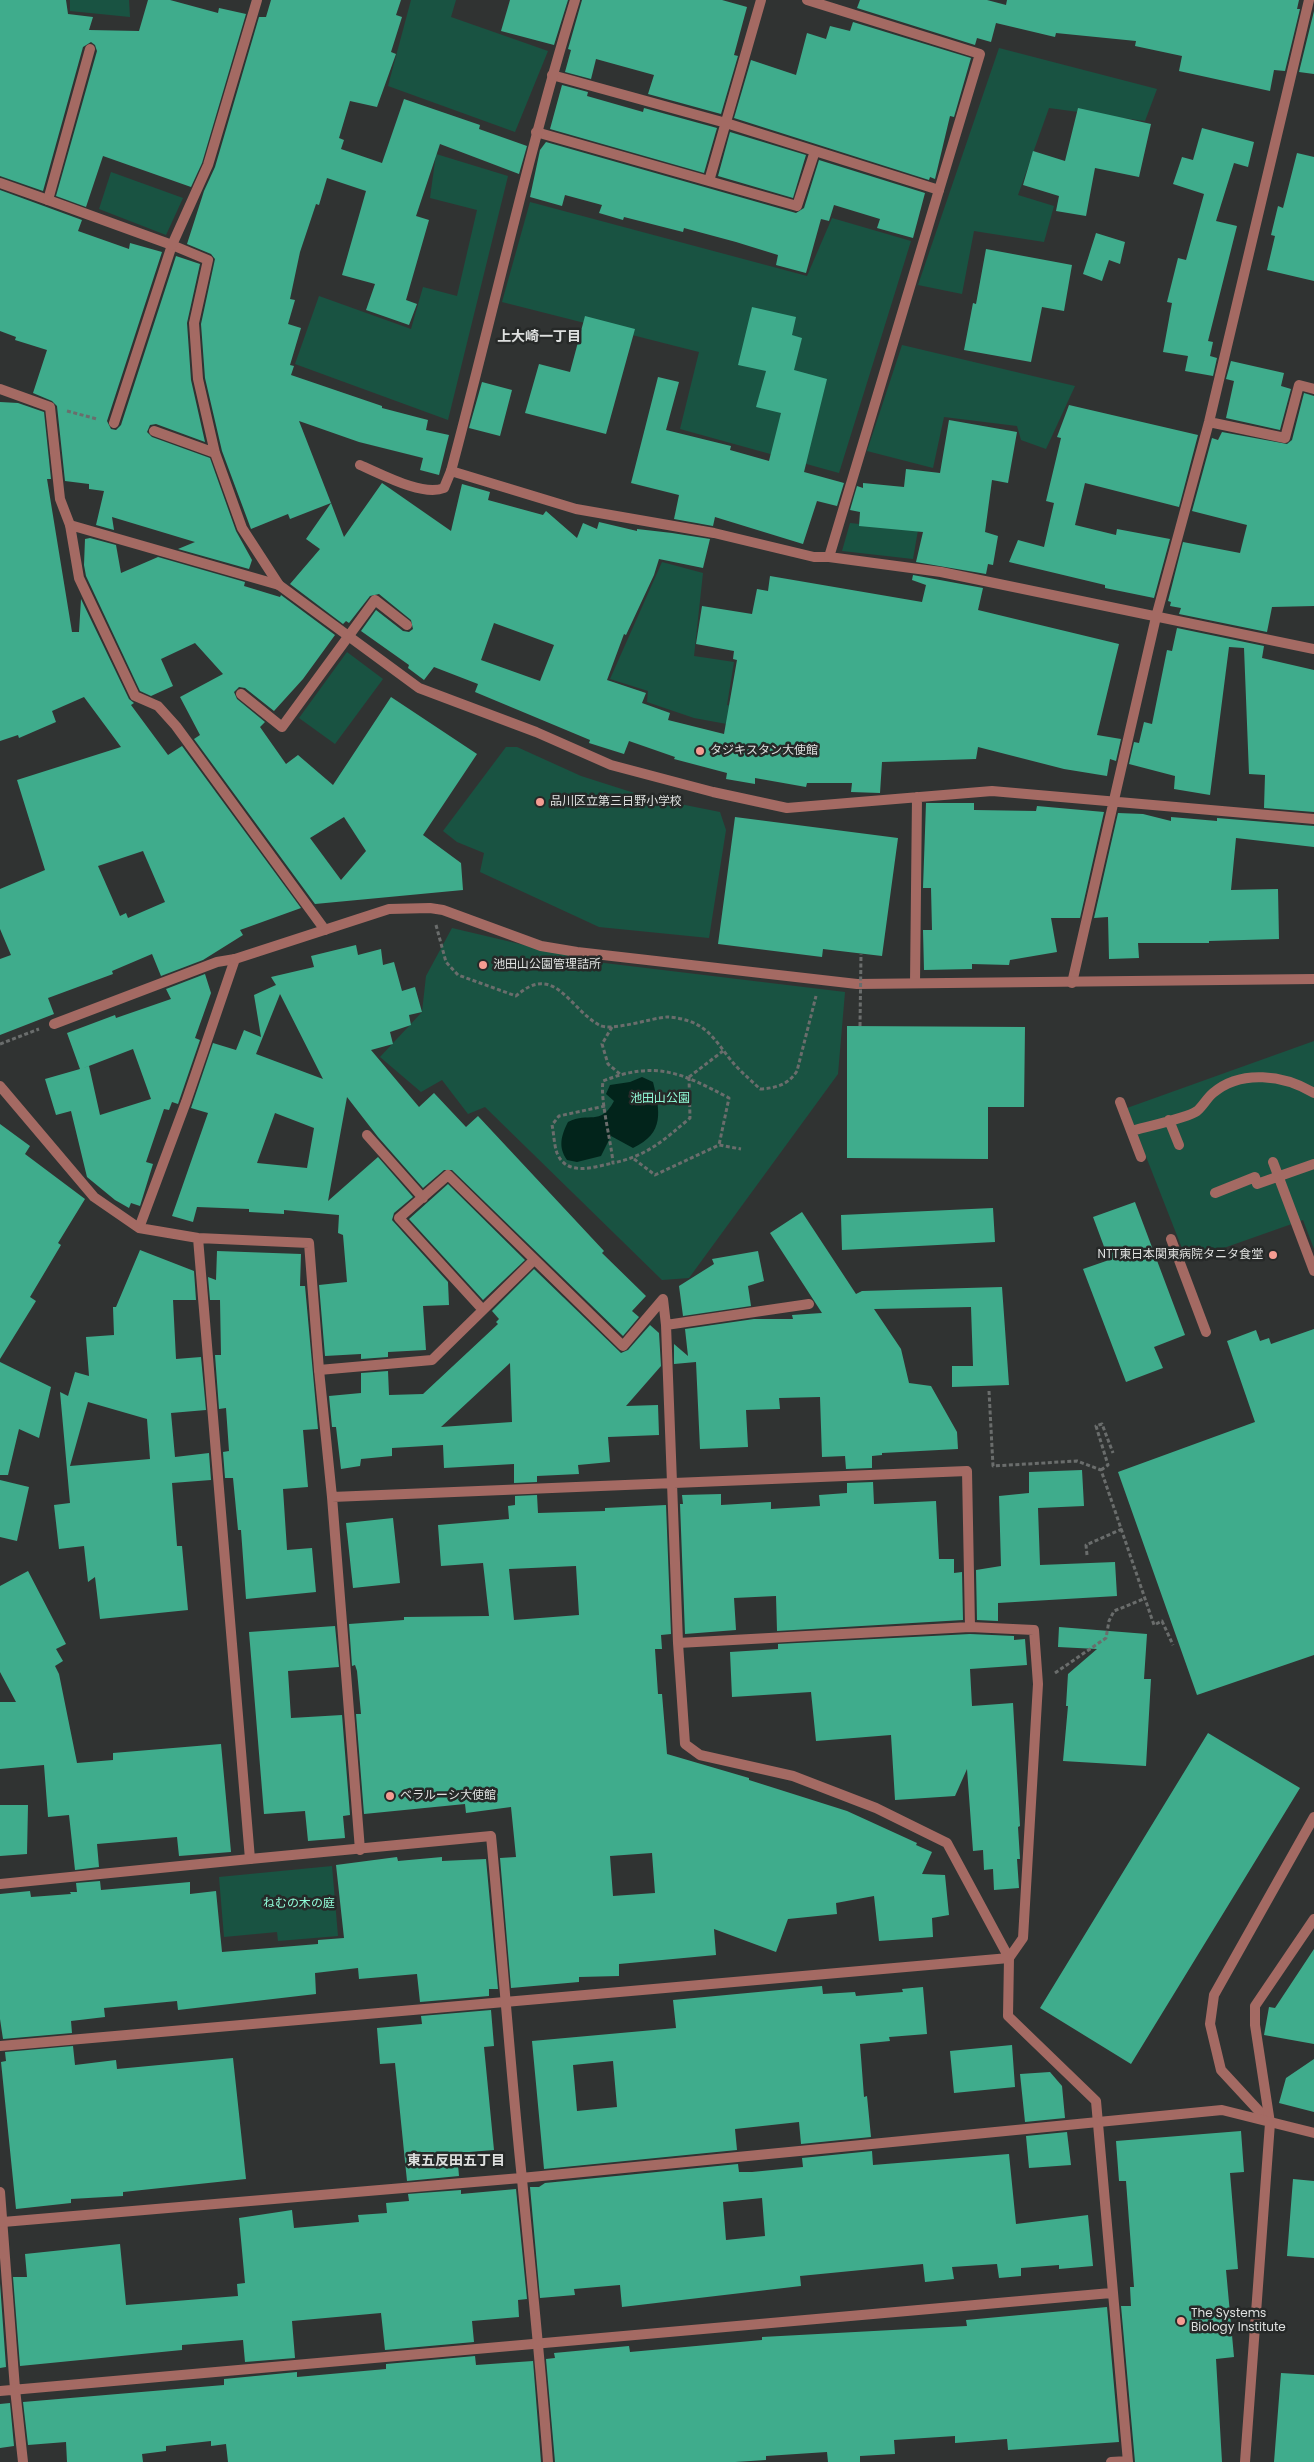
<!DOCTYPE html>
<meta charset="utf-8">
<style>
body{margin:0}
canvas{display:block;background:#303332}
</style>
<canvas width="1314" height="2462"></canvas>
<script>
const g = document.querySelector('canvas').getContext('2d');
g.lineJoin = 'round';
function fillPath(path, color) { g.fillStyle = color; g.fill(path, 'evenodd'); }
function stroke(path, color, width, dash) { g.strokeStyle = color; g.lineWidth = width; g.lineCap = dash ? 'butt' : 'round'; g.setLineDash(dash || []); g.stroke(path); }
function label(font, color, halo, rows, align = 'center') {
  g.font = font + ' Poppins,"Noto Sans JP",sans-serif'; g.lineWidth = 5; g.setLineDash([]); g.textBaseline = 'middle'; g.strokeStyle = halo; g.fillStyle = color; for (const [text, x, y, turn = 0] of rows) {
    g.save(); g.translate(x, y); g.rotate((+turn || 0) * Math.PI / 180); g.textAlign = isNaN(turn) ? turn : align; if (halo) g.strokeText(text, 0, 0); g.fillText(text, 0, 0); g.restore();
  }
}
fillPath(new Path2D(`
 M70,0H129L130,17L70,11Z
 M411,0H456L451,17L548,51L515,132L388,86Z
 M999,48L1157,89L1145,121L1049,108L1018,195L1054,206L1044,242L974,231L962,294L918,285Z
 M436,154L508,176L448,420L295,364L319,296L411,329L423,287L457,296L477,210L430,198Z
 M111,172L183,198L166,235L99,209Z
 M530,202L807,276L832,218L911,241L839,473L680,429L699,352L502,302Z
 M902,345L1075,386L1046,449L1021,440L1017,426L944,417L933,468L867,451Z
 M850,523L918,530L913,559L842,551Z
 M662,562L703,573L694,656L734,662L727,705L790,715L787,735L694,718L647,702L648,691L610,679Z
 M347,652L383,679L335,744L299,718Z
 M506,747H517L581,776L650,798L720,812L726,830L709,938L599,927L480,872L484,853L457,842L443,831Z
 M452,928L596,962L845,992L838,1074L689,1278L662,1280L485,1107L468,1114L442,1080L421,1092L380,1057L422,1012L426,976Z
 M1314,1041V1249L1303,1220L1187,1261L1127,1108Z
 M332,1866L338,1936L278,1941L277,1932L224,1937L219,1877Z`), '#195342');
fillPath(new Path2D(`
 M642,1077L653,1082C660,1111 665,1133 633,1148L611,1136L601,1156L577,1162L567,1160C558,1147 561,1136 568,1122C589,1111 600,1127 614,1101L606,1094L610,1085L630,1082Z`), '#02241b');
fillPath(new Path2D(`
 M0,0H66L68,14L93,17L89,30L139,31L148,0H170L218,13L219,8L246,14L202,163L191,187L103,156L86,207L56,196L97,51L95,45L91,42L83,47L43,191L0,176Z
 M271,0H401L396,15L402,17L391,52L396,54L377,107L350,101L339,138L344,140L341,149L382,163L404,99L480,125L479,129L527,146L519,174L440,144L416,216L429,220L406,300L417,304L409,325L366,310L375,284L342,275L366,191L327,178L319,205L316,204L300,252L290,299L295,300L288,324L301,328L290,365L294,366L291,375L382,406V408L428,420L426,430L449,435L439,475L420,470L423,458L359,442L299,421L331,503L290,519L288,514L251,529L222,451L205,378L201,324L215,259L211,254L187,244L204,191L215,167L259,17H266Z
 M510,0H568L554,45L501,31Z
 M582,0H722L747,7L734,55L738,56L721,114L648,94L654,75L596,59L591,79L565,72L571,50L568,49Z
 M860,0H987L1006,5L1007,0H1299L1297,9H1300L1285,71L1274,70L1270,91L1179,71L1182,56L1135,46L1136,41L1056,33L1055,37L996,23L991,42L977,38L975,45L857,8Z
 M1314,11V74L1299,72Z
 M853,22L971,58L954,117L950,116L935,179L930,177L929,180L734,118L751,60L796,75L807,33L826,39L830,26L850,31Z
 M562,85L588,92L587,96L643,112L644,108L717,128L704,173L550,129Z
 M1078,108L1151,124L1139,177L1095,168L1086,216L1056,211L1059,196L1023,185L1033,151L1065,161Z
 M1202,128L1254,142L1248,167L1234,163L1216,221L1237,226L1208,341L1213,342L1210,356L1217,358L1213,376L1185,371L1188,356L1163,352L1172,303L1167,302L1178,258L1186,260L1204,194L1173,184L1182,157L1193,160Z
 M730,132L806,155L793,198L718,176Z
 M546,142L796,213L804,208L819,160L925,193L913,238L877,228L880,219L834,205L829,221L821,219L806,273L776,265L778,255L736,242L684,228L683,232L624,217L623,220L599,213L602,205L565,195L562,206L530,197L540,150Z
 M1297,153L1314,157V281L1267,270L1275,236L1271,235L1278,206L1283,208Z
 M0,190L82,220L78,231L129,249L130,243L162,252L107,421L111,429L116,430L121,425L176,256L200,264L187,323L191,380L205,442L156,424L150,425L147,432L152,437L210,458L236,531L252,560L249,569L178,549L195,542L112,517L114,530L96,525L104,491L89,489V484L65,481L57,406L52,401L33,393L47,350L15,340L16,337L0,331Z
 M1096,233L1125,242L1120,264L1109,260L1102,281L1083,274Z
 M986,249L1072,265L1064,311L1042,307L1031,362L964,350L973,303L976,304Z
 M752,307L796,317L792,335L802,338L794,370L827,379L804,472L844,483L837,506L817,501L803,544L715,517L713,526L674,519L679,495L631,483L658,377L679,382L666,430L731,446L730,450L769,461L781,413L756,407L766,371L738,365Z
 M585,316L635,329L606,434L525,413L539,364L570,372Z
 M1231,361L1284,373L1281,386L1291,389L1280,430L1226,418L1234,381L1226,379Z
 M482,382L512,390L500,436L469,428Z
 M1304,393L1314,396V606L1272,607L1267,632L1179,614L1181,608L1170,606L1171,602L1168,601L1183,542L1240,553L1247,525L1192,511L1212,438L1218,440L1222,432L1287,444L1292,440Z
 M0,402L18,403L44,412L51,479H47L72,632H79L81,599L129,699L134,703L131,705L168,755L182,746L301,908L240,930L243,935L203,960L161,976L152,954L112,971L113,974L48,998L54,1014L0,1035V959L11,955L0,929V889L45,870L17,780L121,747L84,697L52,711L56,722L19,738L18,735L0,741ZM143,851L165,902L128,918L126,913L120,916L98,866Z
 M1069,405L1198,435L1179,507L1085,483L1075,525L1116,535L1117,529L1170,539L1154,598L1105,588V585L1009,562L1018,540L1044,547L1054,503L1046,501L1061,438L1057,437Z
 M949,420L1017,432L1008,483L992,480L985,532L998,536L993,565L988,564L986,574L916,562L923,532L859,526L860,512L850,510L857,486L863,488V483L904,487L906,469L940,473Z
 M382,483L451,531L462,484L490,492L488,500L543,515L546,511L577,538L583,523L597,529L599,522L637,531V529L672,533L710,539L703,568L659,559L654,575L626,635L624,634L607,680L646,693L642,703L670,713L668,720L724,734L737,660L733,659L734,651L696,644L702,606L752,614L757,589L768,591L770,576L922,602L926,585L912,580L913,575L983,588L978,610L1119,644L1097,735L1121,739L1116,761L1110,759L1107,776L1064,769L978,747L976,759L882,762L880,793L851,792L852,783H807L806,787L755,778V784L726,779L727,773L674,759L675,757L629,741L624,754L589,743L590,740L475,692L478,684L434,667L424,680L408,668L409,665L361,631L376,610L403,631L409,632L413,629L411,620L379,594L370,596L349,623L346,621L343,624L290,584L320,549L306,539L331,503L344,537ZM494,623L554,645L540,681L481,660Z
 M90,538L116,545L121,573L158,557L245,582L244,586L280,597L281,595L335,635L303,679L274,711L245,688L239,687L234,692L237,699L265,722L260,727L286,764L298,755L333,785L391,697L477,754L423,835L461,863L463,890L315,904L194,739L200,735L180,697L223,674L195,643L161,659L173,686L151,696L140,691L86,576L84,565L85,539ZM344,817L366,851L341,880L310,838Z
 M1177,628L1264,646L1262,658L1314,670V812L1264,808L1265,775L1249,774L1244,648L1229,647L1210,795L1174,789L1175,776L1129,764L1134,742L1139,743L1144,722L1152,724L1167,650L1172,651Z
 M926,803H974V810L1036,811L1037,806L1104,812L1080,918H1051L1057,952L1010,960L1009,965L972,964V969L924,970L923,930H932L931,888H923Z
 M1118,813L1143,814L1171,821V817L1217,821V818L1314,826V847L1236,838L1231,890L1278,889L1279,939L1209,941V943H1138L1139,958L1109,959L1108,917L1094,918Z
 M735,817L898,838L882,956L823,949L822,957L718,944Z
 M356,945L358,955L381,949L383,965L394,962L402,991L415,987L422,1012L409,1015L411,1025L390,1032L393,1044L371,1050L419,1107L434,1093L466,1127L478,1116L604,1251L602,1253L646,1296L632,1311L639,1317L623,1336L452,1170H444L423,1188L378,1137L347,1097L328,1201L378,1157L413,1197L394,1213L392,1220L448,1282L449,1305L423,1306L426,1350L388,1352V1357L361,1359V1354L325,1356L319,1285L347,1282L343,1235L338,1233L339,1215L284,1210V1214L249,1212V1209L197,1207L193,1222L172,1216L208,1113L191,1108L213,1043L236,1050L244,1030L261,1037L254,995L276,985L271,977L314,967L311,956ZM280,994L323,1079L256,1054ZM275,1113L314,1128L307,1168L257,1163Z
 M205,974L211,993L195,1038L200,1040L178,1104L172,1102L169,1110L164,1109L146,1162L153,1164L140,1206L131,1203L129,1208L115,1200L87,1177L71,1111L56,1115L45,1079L80,1069L67,1033L115,1015L116,1018L171,999L166,989ZM133,1049L151,1099L100,1115L89,1066L81,1069Z
 M847,1026L1025,1027L1024,1107H988V1159L847,1158Z
 M0,1124L30,1146L25,1154L85,1199L58,1243L61,1245L30,1297L36,1301L0,1359Z
 M448,1184L525,1260L483,1300L409,1219Z
 M1135,1202L1185,1335L1154,1347L1163,1368L1126,1382L1083,1269L1109,1260L1093,1217Z
 M993,1208L995,1242L842,1250L841,1215Z
 M802,1212L856,1294L862,1291L1002,1287L1009,1385L952,1387V1366H973L971,1307L874,1309L901,1349L909,1383L931,1386L957,1432L958,1449L882,1453V1455L872,1456V1468L846,1469L845,1456L822,1457L820,1397L779,1398L780,1409L746,1410L748,1447L700,1449L696,1362L674,1364V1344L688,1356L685,1329L754,1319H793L792,1315L822,1313L770,1233Z
 M140,1250L194,1271L196,1300H173L176,1359L201,1357L206,1410L171,1413L175,1457L209,1453L211,1480L172,1483L177,1546H182L188,1610L100,1619L95,1577L88,1582L84,1546L59,1549L54,1505L70,1503L60,1392L68,1396L75,1372L89,1376L86,1337L114,1335L113,1307H116ZM88,1402L147,1419L150,1459L70,1466Z
 M217,1251L301,1254L300,1286H305L318,1429L303,1430L308,1487L283,1489L287,1550L312,1548L316,1592L246,1599L241,1530H238L233,1478H225L223,1452L229,1451L226,1408L219,1409L215,1355H221L220,1300H210L208,1277L216,1280Z
 M758,1251L764,1281L748,1286L751,1306L683,1316L679,1286L714,1264L712,1259Z
 M534,1269L621,1353L628,1350L650,1325L659,1333L661,1366L626,1406L658,1405L659,1435L608,1437L610,1462L578,1465L579,1474L537,1476V1482L514,1483V1464L444,1468L443,1445L392,1448V1456L361,1459L360,1466L341,1469L336,1427H332L329,1396L361,1393V1373L388,1371L389,1395L423,1394L498,1324L496,1322L499,1319L492,1311ZM510,1363L512,1422L441,1427Z
 M1314,1329V1655L1197,1695L1118,1472L1255,1422L1227,1341L1256,1330L1260,1341L1269,1338L1271,1344Z
 M0,1362L51,1387L39,1438L19,1429L8,1475H0Z
 M1082,1470L1084,1506L1038,1508L1040,1565L1115,1562L1117,1596L998,1603V1621L977,1620L976,1570L1001,1566L999,1496L1029,1493V1472Z
 M0,1480L29,1487L17,1541L0,1537Z
 M873,1482L874,1504L936,1501L939,1559H954V1573L962,1572L963,1620L777,1631L776,1596L734,1598L736,1630L685,1634L680,1504H683L682,1495L721,1494V1505L771,1502V1509L820,1506L819,1495L847,1493V1483Z
 M537,1495L538,1513L605,1511V1508L666,1505L671,1634L661,1635L662,1649H655L658,1694H662L667,1754L749,1778V1780L847,1811L917,1843L916,1845L932,1852L922,1874L945,1875L949,1915L932,1918L933,1937L879,1941L874,1896L836,1903L837,1914L788,1919L776,1952L714,1929L716,1955L619,1964V1976L579,1977V1982L511,1988L500,1858L516,1857L511,1807L466,1813L465,1804L364,1814L356,1714H361L357,1671L355,1665L352,1666L349,1624L404,1620V1617L489,1616L483,1563L441,1566L438,1525L509,1519L508,1506L515,1505V1496ZM576,1566L579,1615L514,1620L509,1569ZM652,1853L655,1893L613,1896L610,1856Z
 M393,1518L400,1583L353,1588L346,1523Z
 M28,1571L66,1644L56,1649L63,1661L55,1666L59,1674L77,1763L113,1760V1753L221,1744L231,1852L179,1856L177,1837L97,1844L99,1867L75,1870L69,1815L48,1817L44,1765L0,1769V1702H16L0,1672V1586Z
 M335,1626L339,1667L288,1671L291,1718L342,1715L350,1815L343,1816L345,1838L308,1841L305,1811L264,1814L249,1632Z
 M1059,1627L1147,1634L1144,1679H1151L1146,1766L1063,1761L1068,1706H1066L1068,1674L1097,1649L1058,1647Z
 M970,1634L1014,1636V1640L1025,1639L1027,1665L970,1669L972,1706L1013,1703L1020,1826L1018,1827L1020,1859H1017L1019,1888L994,1890L993,1869L984,1870L983,1850L973,1851L967,1769L955,1796L895,1800L891,1735L816,1741L811,1692L732,1697L730,1652L778,1649V1644Z
 M1208,1733L1300,1788L1131,2064L1040,2008Z
 M0,1805H28L27,1854L0,1856Z
 M397,1857L398,1861L442,1857V1861L486,1859L498,1989H489V1996L420,2002L417,1974L359,1979L358,1968L315,1973L316,1994L178,2010L177,2001L104,2008L105,2017L71,2021L72,2033L3,2039L0,2019V1894L30,1891L31,1897L71,1894L70,1892H77L76,1883L100,1881L101,1890L190,1882V1894L216,1891L222,1952L318,1944V1940L344,1938L336,1865Z
 M1314,1949V2044L1264,2035L1269,2007L1275,2008Z
 M822,1986L823,1994L855,1992L856,1996L903,1992L902,1989L923,1987L927,2034L889,2037L890,2041L860,2044L864,2097L867,2096L871,2137L801,2144L799,2122L735,2129L737,2150L544,2169L532,2041L676,2028L673,2000ZM613,2061L617,2107L577,2111L573,2065Z
 M491,2010L494,2046L484,2047L494,2150L457,2153L459,2176L407,2181L395,2063L380,2064L377,2028L422,2024L421,2016Z
 M1012,2045L1015,2087L954,2093L950,2051Z
 M73,2046L75,2065L116,2060L117,2069L233,2058L246,2179L123,2192V2196L71,2199V2203L16,2209L1,2062L6,2061L5,2052Z
 M1314,2059V2112L1279,2103L1286,2078Z
 M1050,2072L1062,2086L1065,2118L1025,2122L1020,2074Z
 M1241,2131L1244,2172L1230,2173L1238,2269L1226,2270L1234,2357L1216,2359L1222,2462H1135L1121,2306H1131L1130,2287H1134L1126,2181H1119L1116,2141Z
 M1067,2132L1071,2165L1029,2168L1026,2136Z
 M872,2151L873,2165L1009,2154L1016,2224L1088,2215L1093,2266L1059,2269V2265L1021,2268V2276L999,2278L997,2264L952,2267L954,2279L925,2282L923,2264L800,2276L801,2286L622,2307L620,2285L574,2289L575,2295L540,2298L530,2187H539L545,2183L738,2164L739,2172H752L803,2167L802,2158ZM762,2198L765,2236L726,2240L723,2202Z
 M1293,2179L1314,2181V2258L1287,2256Z
 M516,2189L527,2299L518,2300L519,2317L472,2321L474,2342L385,2350L381,2313L292,2321L295,2358L245,2362L243,2340L182,2345V2350L20,2366L13,2277H27L25,2254L120,2244L126,2305L238,2296L237,2284L245,2283L239,2218L292,2210L294,2228L359,2222L358,2215L387,2213L386,2203L409,2201L408,2194L461,2190V2194Z
 M0,2283L6,2367L0,2368Z
 M1107,2307L1119,2442L1008,2450L1007,2439L955,2443V2436L894,2440L895,2454L860,2456V2462H828L827,2452L766,2456V2460L735,2462H555L546,2359L555,2358L554,2353L629,2346L630,2352L762,2340V2337L967,2326L966,2320Z
 M475,2356L476,2365L533,2361L541,2462H228L226,2444L211,2446V2441L166,2446V2451L142,2454L143,2462H67L66,2442L28,2445L23,2402L224,2385V2379L297,2372V2377L386,2369V2364Z
 M1281,2373L1314,2375V2462H1274Z
 M10,2403L14,2446L0,2448V2404Z`), '#3fac8c');
stroke(new Path2D(`
 M67,411L97,419
 M436,925L446,962L458,975L516,996C554,962 569,1008 599,1025C611,1032 651,1018 667,1017C676,1017 688,1020 696,1024C713,1032 723,1052 735,1065C743,1074 752,1081 760,1089C776,1088 788,1085 797,1071L816,996
 M612,1027L602,1044L608,1064L620,1074
 M0,1044L39,1029
 M689,1077L690,1118C664,1140 647,1156 613,1163C611,1140 600,1101 603,1081C655,1060 682,1073 729,1098L719,1145
 M689,1077L723,1051
 M605,1106L559,1116L552,1125C554,1134 554,1145 557,1153C567,1177 593,1167 613,1163
 M634,1159L655,1175L719,1145L741,1149
 M989,1391L993,1466L1077,1461L1101,1470L1154,1625L1162,1621L1173,1645
 M1101,1470L1108,1465L1096,1426L1102,1424L1113,1453
 M1087,1555L1086,1545L1122,1529
 M1055,1673L1106,1638L1109,1621L1114,1611L1146,1598`), '#6a6d6c', 3, [4, 2.5]);
stroke(new Path2D(`
 M552,75L726,123L939,190L980,54L807,0
 M536,132L797,206L815,151
 M709,181L761,0
 M0,183L48,200
 M0,389L50,407L60,499L70,525
 M114,423L172,245L208,260L194,323L198,379L215,453L242,528L279,585
 M154,431L215,453
 M360,465C381,474 423,497 444,488L451,471L576,509L714,533L814,557H829
 M241,694L282,727L375,600L407,625
 M54,1024L217,962L235,959
 M367,1135L423,1198
 M483,1310L534,1260
 M666,1325L809,1304
 M319,1370L432,1360L483,1310L399,1218L448,1175L623,1346L663,1299L666,1325L672,1483
 M1270,2123L1221,2070L1210,2024L1214,1995L1314,1817`), '#a46a63', 10);
stroke(new Path2D(`
 M1120,1102L1141,1157
 M1169,1120L1179,1145
 M1131,1131C1145,1127 1188,1118 1197,1111C1203,1106 1207,1098 1213,1093C1241,1069 1284,1075 1314,1093
 M1273,1162L1314,1271
 M1215,1193L1255,1177L1257,1184L1314,1164
 M1171,1239L1206,1332`), '#a46a63', 10);
stroke(new Path2D(`
 M90,49L48,200L172,245L208,165L257,0
 M939,190L829,557L941,572L1314,649
 M1209,422L1285,438L1299,385L1314,389
 M451,471C493,314 527,156 575,0
 M325,930L176,726L158,706L135,696L79,578L70,525L279,585L419,688L536,732L611,765L713,792L787,808L992,791L1314,819
 M915,983L917,797
 M1072,983L1156,617L1209,422L1309,0
 M0,1086L94,1197L139,1228L198,1238L309,1243L319,1370L332,1497L360,1850
 M139,1228L186,1102L235,959
 M672,1483L678,1643L685,1744L700,1755L793,1776L876,1808L947,1843L1009,1958L1008,2016L1096,2101L1128,2462
 M678,1643L970,1627
 M0,1884L250,1859L198,1238
 M0,2046L1009,1958L1023,1938L1038,1684L1034,1630L970,1627L967,1471L332,1497
 M1270,2123L1255,2025V2006L1314,1919
 M0,2192L15,2389L23,2462
 M0,2391L1111,2293
 M1111,2462L1128,2461`), '#a46a63', 10);
stroke(new Path2D(`
 M235,959L389,909L430,908L443,910L541,946L577,952L857,984L1314,979
 M250,1859L491,1836C502,1950 510,2065 522,2179C531,2274 541,2367 548,2462
 M3,2222L521,2178L1222,2110L1314,2133
 M1245,2462L1270,2123`), '#a46a63', 10);
stroke(new Path2D(`
 M860,1026L861,954`), '#6a6d6c', 3, [4, 2.5]);
for (const [x, y, r, color] of [
 [700,751,5,"#f59c92"],
 [540,802,5,"#f59c92"],
 [483,965,5,"#f59c92"],
 [1273,1255,5,"#f59c92"],
 [390,1796,5,"#f59c92"],
 [1181,2321,5,"#f59c92"]
]) { const dot = new Path2D(); dot.arc(x, y, r, 0, 2 * Math.PI); g.fillStyle = color; g.fill(dot); stroke(dot, '#262928', 2); }
label('12px', '#dee0df', '#262928', [
 ["タジキスタン大使館",710,751],
 ["品川区立第三日野小学校",550,802],
 ["池田山公園管理詰所",493,965],
 ["NTT東日本関東病院タニタ食堂",1263,1255,"right"],
 ["ベラルーシ大使館",400,1796],
 ["The Systems",1191,2314],
 ["Biology Institute",1191,2328]
], 'left');
label('12px', '#90fbd7', '#262928', [
 ["池田山公園",660,1099],
 ["ねむの木の庭",299,1904]
]);
label('bold 14px', '#dee0df', '#262928', [
 ["上大崎一丁目",539,337],
 ["東五反田五丁目",456,2161]
]);
</script>
